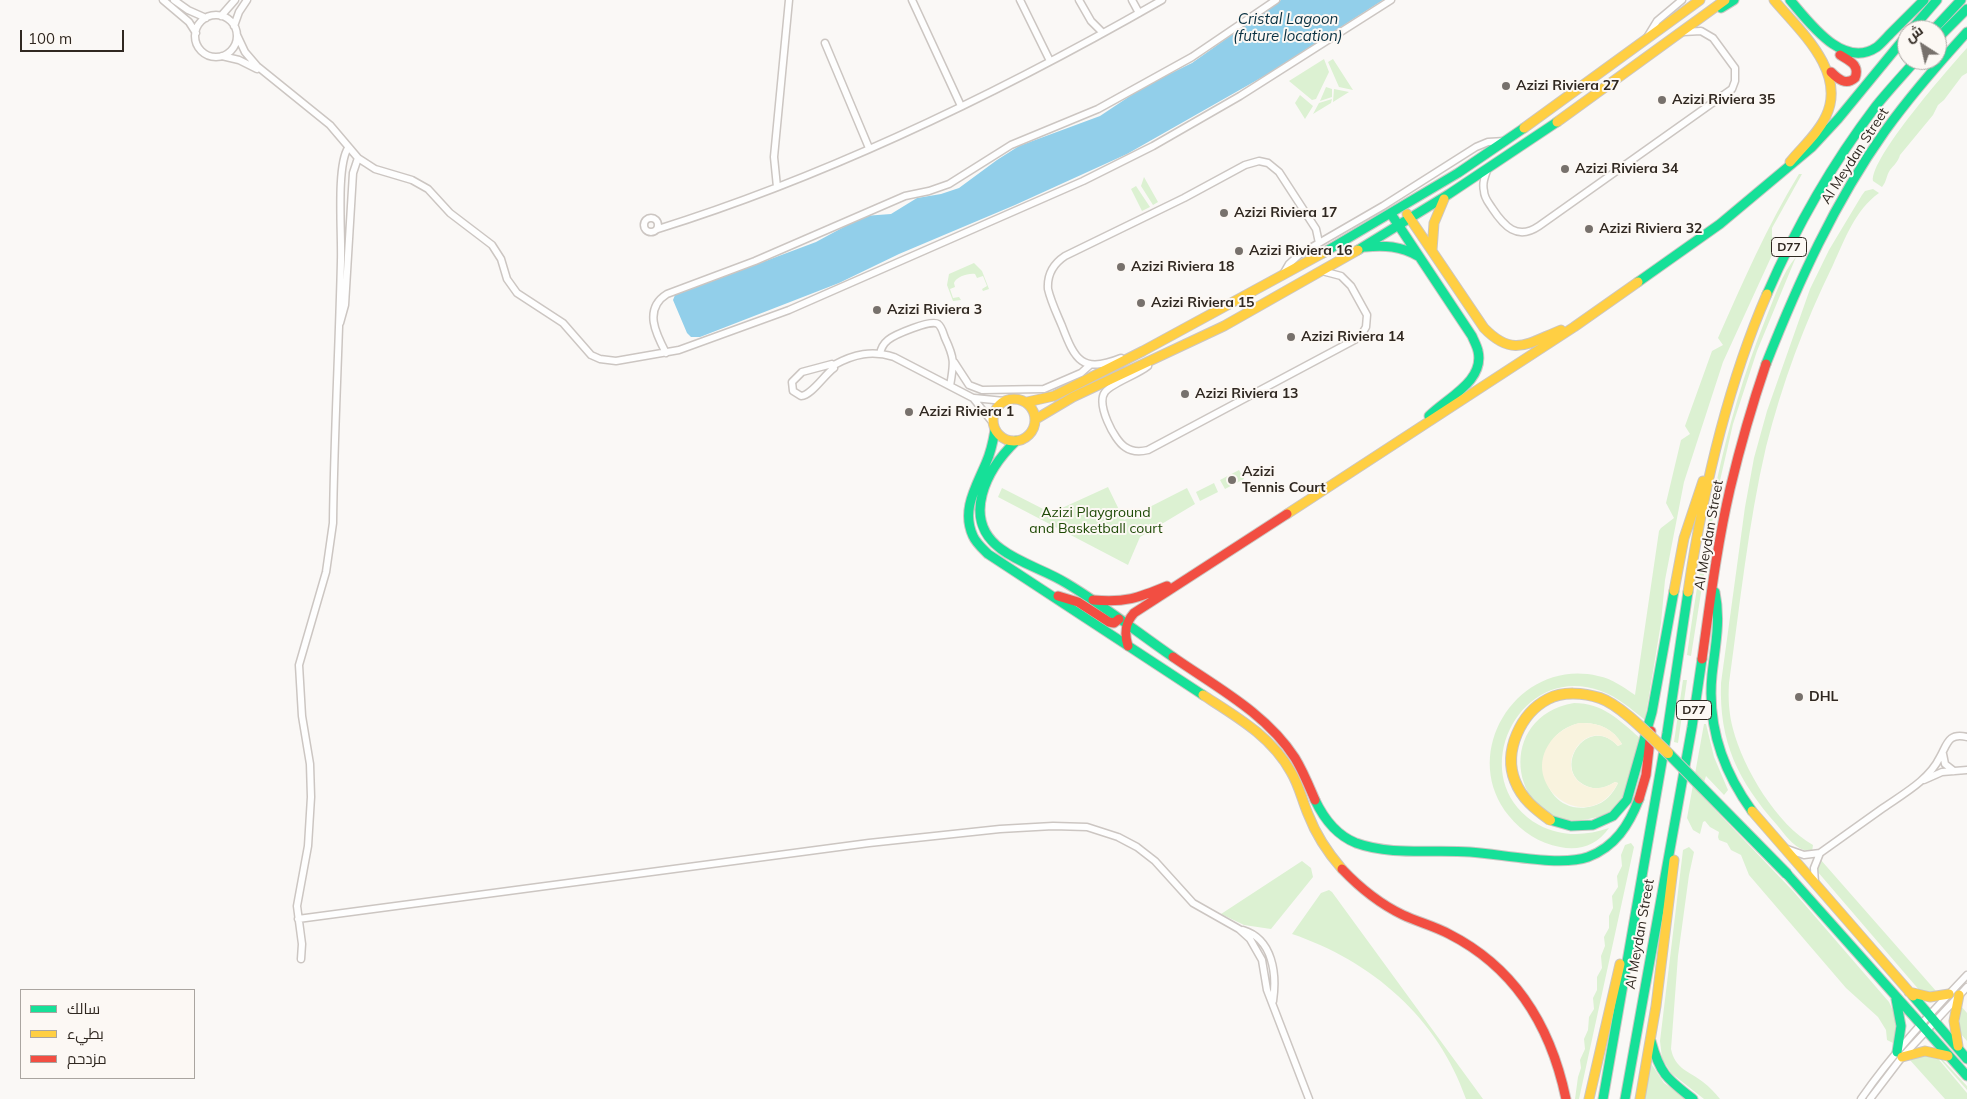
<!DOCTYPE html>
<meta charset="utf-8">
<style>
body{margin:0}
#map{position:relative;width:1967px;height:1099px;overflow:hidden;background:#faf8f6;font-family:Mulish,Cairo,sans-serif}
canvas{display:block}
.legend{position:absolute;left:20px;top:989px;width:175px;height:90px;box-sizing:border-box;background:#fcf8f4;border:1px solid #aaa5a0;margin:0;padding:6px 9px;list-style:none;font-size:15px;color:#302821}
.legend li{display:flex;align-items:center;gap:10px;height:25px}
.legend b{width:25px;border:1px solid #aaa5a0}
.north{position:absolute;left:1897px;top:20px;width:50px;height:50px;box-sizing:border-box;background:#fcf8f4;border:1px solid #aaa5a0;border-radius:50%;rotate:325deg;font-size:14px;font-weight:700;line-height:20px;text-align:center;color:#302821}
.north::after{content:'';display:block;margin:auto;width:18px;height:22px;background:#77716c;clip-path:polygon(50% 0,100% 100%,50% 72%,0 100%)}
.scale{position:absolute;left:20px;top:30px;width:104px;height:22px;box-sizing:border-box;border:2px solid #302821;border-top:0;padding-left:6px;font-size:15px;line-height:18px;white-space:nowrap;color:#302821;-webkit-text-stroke:4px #fcf8f4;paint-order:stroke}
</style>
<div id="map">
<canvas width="1967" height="1099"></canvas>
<ul class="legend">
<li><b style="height:6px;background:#16e098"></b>سالك</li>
<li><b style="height:6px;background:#ffcf43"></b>بطيء</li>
<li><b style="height:6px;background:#f24e42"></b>مزدحم</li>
</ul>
<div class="north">ش</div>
<div class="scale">100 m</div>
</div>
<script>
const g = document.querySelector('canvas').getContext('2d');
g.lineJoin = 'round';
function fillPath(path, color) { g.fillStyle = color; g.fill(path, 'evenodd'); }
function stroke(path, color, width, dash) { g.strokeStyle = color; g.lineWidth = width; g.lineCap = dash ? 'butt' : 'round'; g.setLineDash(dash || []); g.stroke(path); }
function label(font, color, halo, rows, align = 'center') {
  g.font = font + ' Mulish,sans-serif'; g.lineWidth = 4; g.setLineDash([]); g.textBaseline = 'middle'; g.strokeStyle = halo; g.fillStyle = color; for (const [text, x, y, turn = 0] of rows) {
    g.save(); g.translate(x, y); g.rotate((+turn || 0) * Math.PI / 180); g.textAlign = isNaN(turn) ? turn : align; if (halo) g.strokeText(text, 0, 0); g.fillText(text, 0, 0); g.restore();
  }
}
fillPath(new Path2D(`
 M1967,48V73L1962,76L1944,100L1938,105L1933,115L1900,155C1898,162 1894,165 1890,170C1886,176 1887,181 1882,187L1873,181C1870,158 1949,68 1967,48Z
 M1324,59L1329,72L1316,99L1312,100L1289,81Z
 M1333,59L1353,90L1339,87L1328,62Z
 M1326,87L1332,89V97L1320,101Z
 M1334,89L1349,92L1333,102Z
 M1300,95L1313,106L1305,119L1295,103Z
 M1332,99L1331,103L1313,114L1319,103Z
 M1799,174H1802L1772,228V237L1778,242L1723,362L1684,482L1665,580L1661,623L1645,720C1631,709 1618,697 1601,691C1518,660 1461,781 1539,825C1561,837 1586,836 1609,828C1597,845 1580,851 1560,847C1539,843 1522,832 1509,816C1457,752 1519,657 1598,676C1613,679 1623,687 1635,695L1659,531L1661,528L1674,518L1666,503L1681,440L1690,434L1685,426L1712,351L1723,345L1718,338C1743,282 1767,226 1799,174Z
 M1144,177L1158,202L1153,205L1141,186Z
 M1136,186L1150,207L1142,211L1131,189Z
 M1873,189L1879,193C1855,210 1845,239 1833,265C1804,324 1782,384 1766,447C1748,524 1740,605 1729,683C1728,699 1729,714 1733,729C1743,768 1777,825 1813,845L1812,852C1795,850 1787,837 1777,825C1738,781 1719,742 1721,683L1745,507L1754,458L1767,411L1810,289L1829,250L1862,195L1865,191Z
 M1796,257L1757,351L1733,424L1716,498L1691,656L1687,655C1704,538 1721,429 1766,318C1774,299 1782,273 1796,257Z
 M974,263L982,271L989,289L983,291L982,289L987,286L983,276L977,278L975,274C968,273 956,277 954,283L955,287L950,289L953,298L959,297L961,300L953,301L947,285L949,274Z
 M1239,470L1244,479L1225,489L1220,480Z
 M1214,483L1218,492L1200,501L1196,492Z
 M1108,487L1124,520L1187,488L1195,504L1140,537L1128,565L998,497L1002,488L1051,513Z
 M1683,680H1687L1678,743L1674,742Z
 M1574,703C1603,703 1619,720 1640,738C1636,756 1633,777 1626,794C1620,807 1607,815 1593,818C1514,839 1488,718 1574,703ZM1580,723C1597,722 1613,728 1622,744L1618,746C1586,712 1549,773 1589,787C1598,790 1607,787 1615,782L1618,783C1613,794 1605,803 1593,806C1540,821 1522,736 1580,723Z
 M1704,724H1706L1714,757L1728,790L1724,795L1706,776L1700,794L1793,891L1889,1002L1896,1017L1895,1044L1887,1040L1886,1030L1878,1017L1846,988L1749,875L1741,855L1731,850L1727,843L1719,840L1718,837L1719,832L1710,827L1705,821L1703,822L1700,834L1693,830L1687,818Z
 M1631,843L1634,847L1579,1099H1575L1578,1077L1581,1068L1580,1060L1585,1049L1584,1039L1588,1030L1589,1017L1594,1009L1593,998L1597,990V977L1602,968L1601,956L1605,946L1604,937L1609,928V916L1613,908L1612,896L1618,887L1617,876L1622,866L1621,855L1625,845Z
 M1689,847L1694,852L1689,875L1678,956L1671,1049C1675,1069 1689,1071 1703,1082C1710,1087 1715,1093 1720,1099H1704L1671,1073L1662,1058L1660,1041L1683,850Z
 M1820,859L1936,991L1933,994L1920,991L1817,871Z
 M1302,861L1311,868L1313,877L1271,929L1244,925L1221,914Z
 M1329,890L1332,892L1483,1099H1466C1438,1018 1372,961 1292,934L1321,893Z
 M1961,1006L1967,1013V1041L1959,1032Z
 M1935,1055L1967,1093V1099H1945L1909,1059L1914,1056Z
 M1941,1058L1967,1086V1090L1940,1059Z
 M1650,1062L1664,1083L1687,1099H1644Z`), '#dcf1d2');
fillPath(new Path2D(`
 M1579,723C1598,722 1613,728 1622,744L1618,746C1586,711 1548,773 1589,787C1598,790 1607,787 1615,782L1618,783C1589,839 1517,786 1551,741C1558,732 1568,726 1579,723Z`), '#f9f3de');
fillPath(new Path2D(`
 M1281,0H1383L1266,75L1127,154L1015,205L899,254L839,283L700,337H691L687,333L673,300L675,295L816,242L864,216L891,214L917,198L941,194L959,188L997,160L1019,146L1100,116L1145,86L1192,63Z`), '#92cfea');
const street = new Path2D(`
 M163,0L189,22L196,33
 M174,0L188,10L206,18
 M912,0L961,106
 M1020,0L1050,61
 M1079,0L1091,21L1103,33
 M1132,0L1139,13
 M195 36a21 21 0 1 1 42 0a21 21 0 1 1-42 0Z
 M221,16L235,0
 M234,26L239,12L247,0
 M237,35L245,52L257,66L330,125L358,158L375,169L412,180L428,189L450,213L492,245L501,259L507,279L517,293L563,323L591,355L600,359L616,361L679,350L789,310L1083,181L1153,146L1240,96L1391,0
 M1646,39L1657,21L1682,0
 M825,43L869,148
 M222,56L239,60L257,69
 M1488,168C1485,176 1482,183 1484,191C1484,198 1489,203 1492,208C1504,226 1517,241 1539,226L1732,89L1735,81V68L1713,38L1701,31L1683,32
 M777,187L774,157L789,0
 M644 225a7 7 0 1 1 14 0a7 7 0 1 1-14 0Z
 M658,229C831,175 1005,90 1162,0
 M1282,276L1289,264L1300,254L1383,206L1476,147L1488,142L1505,141
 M340,323L345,305L353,173L358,158
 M666,353C656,334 643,309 667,294L755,261L905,196L929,191L949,184L1011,145L1098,109L1192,57L1276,0
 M880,354C881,348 883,344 888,340C894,335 931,319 938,324C942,327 943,333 945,338C955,359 954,363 950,386
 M1121,358C1082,374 1075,360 1062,326C1057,314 1051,302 1048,289C1047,275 1053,264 1065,256L1184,198L1245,165L1259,161L1268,163L1279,172L1316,229L1319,243
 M954,362L969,385L982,390L1044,389L1081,373L1090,365
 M832,364L834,368C824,375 812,395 801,396L793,391L792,382L802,372Z
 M834,365C854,354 872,350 894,357L973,398L993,423
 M1148,366C1137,375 1112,383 1105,392C1096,404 1114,440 1125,447C1132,452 1140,452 1148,450L1360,337L1366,327L1367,315L1351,286L1341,276L1322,271
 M974,398L1004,401
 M1943,754L1945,764L1954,771
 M1924,780L1942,772L1967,770
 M1787,849L1804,855L1820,853C1841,838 1862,823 1883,808C1903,794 1929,780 1940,757C1947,745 1948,732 1967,737
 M1815,883L1814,868L1820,853
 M298,919L869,843L1000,829L1053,826L1087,827L1118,837L1137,847L1155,861L1193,903L1239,929L1250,939L1262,960L1267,990L1309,1099
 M1243,930C1273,939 1277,974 1273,1001
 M301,959L302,944L297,906L308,846L311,797L310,764L302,716L299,665L326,572L333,523C334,436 339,348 341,261C342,234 336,167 348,148
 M1861,1099C1892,1054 1929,1015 1967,975
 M1870,1099L1902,1057L1967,987`);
const fast = new Path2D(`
 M1790,0C1809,22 1843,70 1877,47C1882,43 1887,37 1891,33C1902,22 1913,11 1924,0
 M1721,8L1734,0
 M1911,30L1937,0
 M1933,30L1961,0
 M1937,39L1967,9
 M1391,214L1472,336C1474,341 1477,346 1478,351C1485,381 1447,398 1429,416
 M1365,247C1384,245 1401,246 1418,256
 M1358,250L1449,194L1557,122
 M1323,253L1458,173L1524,128
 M1638,282L1720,224L1812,147L1838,119L1907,35
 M1767,294C1796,227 1832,164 1876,106C1889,90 1903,75 1916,60
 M1766,364C1798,283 1834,203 1885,131C1910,96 1938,64 1967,32
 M995,430C993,442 991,452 986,463C976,487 961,510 973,536C976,543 983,549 988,554L1203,695
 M1016,441C987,469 960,519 1001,549C1021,564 1045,570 1066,583C1103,605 1137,632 1173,657
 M1715,592C1721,621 1715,647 1712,675C1707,725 1723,771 1752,811
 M1315,800C1324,819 1336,835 1356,843C1392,856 1433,849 1470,852C1502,854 1560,867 1588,857C1615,847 1629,825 1639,799
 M1550,820L1571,826L1593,825L1613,816L1627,800L1652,712L1674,591
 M1787,874L1967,1076
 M1913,996L1967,1059
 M1896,999L1901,1026L1897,1052
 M1651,1041C1660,1074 1667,1079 1693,1099
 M1603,1099L1667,733L1688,592
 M1625,1099L1692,727L1702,659`);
const slow = new Path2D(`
 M1774,0C1800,31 1847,72 1826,116C1818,134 1802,147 1790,162
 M1557,122L1725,0
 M1524,128L1700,0
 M1407,214L1484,328C1513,358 1528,343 1561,330
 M1432,250L1434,223L1444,199
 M993 420a21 21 0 1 1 42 0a21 21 0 1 1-42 0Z
 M1027,402L1054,396L1143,351L1323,253
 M1036,419L1073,397L1224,326L1358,250
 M1287,514L1574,327L1638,282
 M1674,591L1684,538L1703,481
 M1688,592C1703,490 1726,389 1767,294
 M1203,695C1237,717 1271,736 1291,772C1299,785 1302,800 1308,814C1316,835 1328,853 1342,869
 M1752,811L1913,996
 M1909,992L1930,997L1949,994
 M1958,1046L1954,1021L1959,995
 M1902,1057L1925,1051L1948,1056
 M1589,1099L1620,964
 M1640,1099L1656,1006L1674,860`);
const jam = new Path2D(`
 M1831,72C1838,79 1846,86 1855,78C1860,65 1850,61 1840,55
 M1058,596L1078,602L1109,622L1114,623L1119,619
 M1093,600C1125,603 1138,598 1167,586
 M1128,646C1124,633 1125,623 1134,613L1287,514
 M1173,657C1216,687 1266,713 1295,758C1303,771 1309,786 1315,800
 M1702,659C1710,602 1717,545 1730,489C1740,447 1752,405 1766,364
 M1639,799L1646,775L1651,731
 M1342,869C1360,888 1380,904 1403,915C1418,922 1434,926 1449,934C1516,968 1551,1027 1566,1099`);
stroke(street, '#ccc6c2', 9);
stroke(fast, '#ccc6c2', 11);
stroke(slow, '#ccc6c2', 11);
stroke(jam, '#ccc6c2', 11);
stroke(street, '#fefefe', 6);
stroke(fast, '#16e098', 9);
stroke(slow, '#ffcf43', 9);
stroke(jam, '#f24e42', 9);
const fastBridge = new Path2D(`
 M1668,753L1787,874`);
const slowBridge = new Path2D(`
 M1550,820C1535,809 1522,799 1515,781C1503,751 1521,713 1548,699C1563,691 1584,693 1600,698C1621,705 1652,738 1668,753`);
stroke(fastBridge, '#ccc6c2', 12, []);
stroke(slowBridge, '#ccc6c2', 12, []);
stroke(fastBridge, '#16e098', 10);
stroke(slowBridge, '#ffcf43', 10);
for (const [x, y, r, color] of [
 [1506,86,5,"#77716c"],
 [1662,100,5,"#77716c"],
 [1565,169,5,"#77716c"],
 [1224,213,5,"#77716c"],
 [1589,229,5,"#77716c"],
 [1239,251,5,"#77716c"],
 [1121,267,5,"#77716c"],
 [1141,303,5,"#77716c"],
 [877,310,5,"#77716c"],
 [1291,337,5,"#77716c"],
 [1185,394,5,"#77716c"],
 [909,412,5,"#77716c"],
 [1232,480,5,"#77716c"],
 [1799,697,5,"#77716c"]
]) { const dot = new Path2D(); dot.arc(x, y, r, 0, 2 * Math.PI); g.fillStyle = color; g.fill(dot); stroke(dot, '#fcf8f4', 2); }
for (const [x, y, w] of [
 [1789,247,35],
 [1694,710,35]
]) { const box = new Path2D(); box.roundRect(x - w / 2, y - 9.5, w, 19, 4); g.fillStyle = '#fcf8f4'; g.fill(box); stroke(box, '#302821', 1); }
label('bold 12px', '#302821', null, [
 ["D77",1789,247],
 ["D77",1694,710]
]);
label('bold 14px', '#302821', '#fcf8f4', [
 ["Azizi Riviera 27",1516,86],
 ["Azizi Riviera 35",1672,100],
 ["Azizi Riviera 34",1575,169],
 ["Azizi Riviera 17",1234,213],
 ["Azizi Riviera 32",1599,229],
 ["Azizi Riviera 16",1249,251],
 ["Azizi Riviera 18",1131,267],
 ["Azizi Riviera 15",1151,303],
 ["Azizi Riviera 3",887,310],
 ["Azizi Riviera 14",1301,337],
 ["Azizi Riviera 13",1195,394],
 ["Azizi Riviera 1",919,412],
 ["Azizi",1242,472],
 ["Tennis Court",1242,488],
 ["DHL",1809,697]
], 'left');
label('14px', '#302821', '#fcf8f4', [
 ["Al Meydan Street",1855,156,-57],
 ["Al Meydan Street",1709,535,-80],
 ["Al Meydan Street",1640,934,-80]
]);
label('14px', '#1e4a06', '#fcf8f4', [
 ["Azizi Playground",1096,513],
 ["and Basketball court",1096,529]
]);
label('italic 15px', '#093142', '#fcf8f4', [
 ["Cristal Lagoon",1288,19],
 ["(future location)",1288,36]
]);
</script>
